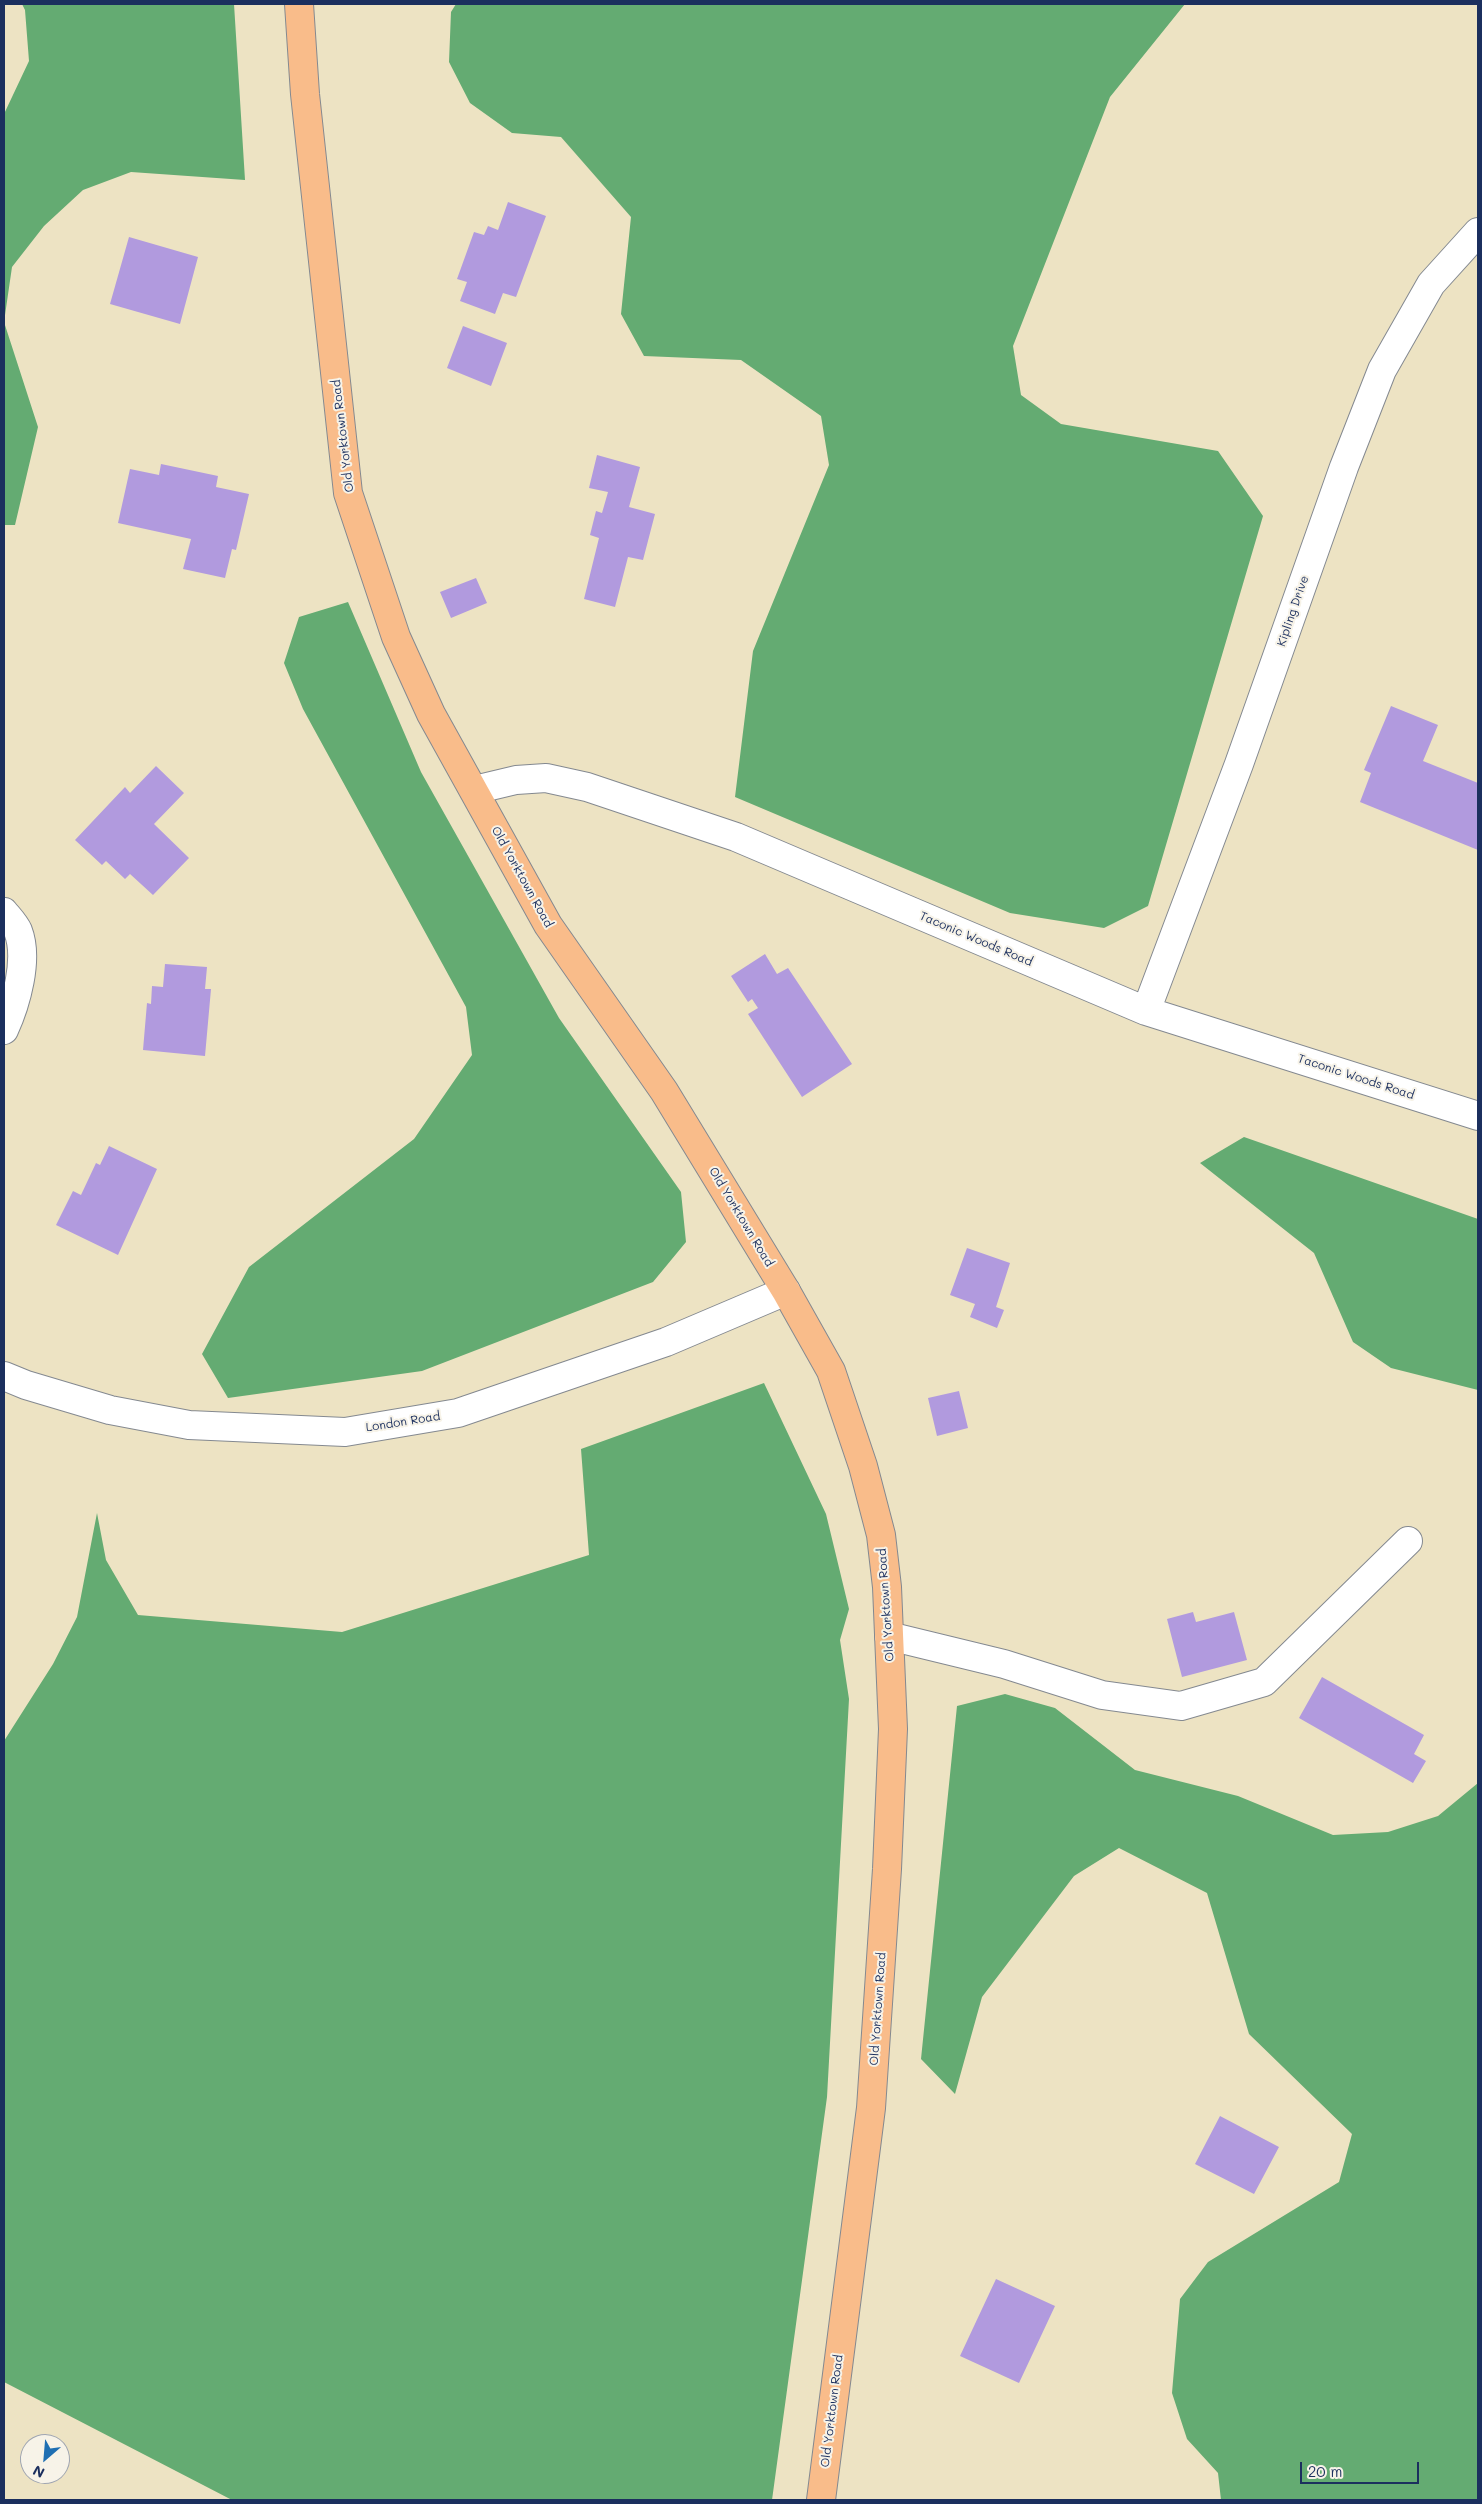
<!DOCTYPE html>
<style>
body{margin:0}
#map{position:relative;width:1482px;height:2504px;overflow:hidden;background:#ede3c3;font-family:Mali,sans-serif}
canvas{display:block}
.frame{position:absolute;inset:0;border:5px solid #1b2f5e;pointer-events:none}
.north{position:absolute;left:20px;top:2434px;width:50px;height:50px;box-sizing:border-box;background:#f7f3e8;border:1px solid #9fa5b1;border-radius:50%;rotate:207deg;font-size:14px;font-weight:700;line-height:20px;text-align:center;color:#1b2f5e}
.north::after{content:'';display:block;margin:auto;width:18px;height:22px;background:#1f6fb2;clip-path:polygon(50% 0,100% 100%,50% 72%,0 100%)}
.scale{position:absolute;left:1300px;top:2462px;width:119px;height:22px;box-sizing:border-box;border:2px solid #1b2f5e;border-top:0;padding-left:6px;font-size:15px;line-height:18px;white-space:nowrap;color:#1b2f5e;-webkit-text-stroke:4px #f7f3e8;paint-order:stroke}
</style>
<div id="map">
<canvas width="1482" height="2504"></canvas>
<div class="frame"></div>
<div class="north">N</div>
<div class="scale">20 m</div>
</div>
<script>
const g = document.querySelector('canvas').getContext('2d');
g.lineJoin = 'round';
function fillPath(path, color) { g.fillStyle = color; g.fill(path, 'evenodd'); }
function stroke(path, color, width, dash) { g.strokeStyle = color; g.lineWidth = width; g.lineCap = dash ? 'butt' : 'round'; g.setLineDash(dash || []); g.stroke(path); }
function label(font, color, halo, rows, align = 'center') {
  g.font = font + ' Mali,sans-serif'; g.lineWidth = 4; g.setLineDash([]); g.textBaseline = 'middle'; g.strokeStyle = halo; g.fillStyle = color; for (const [text, x, y, turn = 0] of rows) {
    g.save(); g.translate(x, y); g.rotate((+turn || 0) * Math.PI / 180); g.textAlign = isNaN(turn) ? turn : align; if (halo) g.strokeText(text, 0, 0); g.fillText(text, 0, 0); g.restore();
  }
}
fillPath(new Path2D(`
 M22,4H234L245,180L131,172L83,190L44,226L12,267L4,322L38,427L15,525H4V114L29,61L25,10Z
 M456,4H1185L1110,97L1013,346L1021,395L1061,424L1218,451L1263,516L1148,906L1104,928L1010,913L735,797L753,651L829,465L821,416L741,360L644,356L621,314L631,217L561,137L512,133L470,103L449,62L451,12Z
 M348,602L421,772L559,1018L681,1192L686,1242L653,1282L422,1371L228,1398L202,1354L249,1267L414,1139L472,1055L466,1007L303,709L284,663L299,617Z
 M1244,1137L1478,1219V1390L1391,1368L1353,1342L1314,1253L1200,1163Z
 M764,1383L826,1514L849,1609L840,1640L849,1699L827,2097L772,2500H232L4,2382V1741L53,1664L77,1617L97,1513L106,1560L138,1615L342,1632L589,1555L581,1449Z
 M1005,1694L1055,1708L1135,1770L1238,1796L1333,1835L1388,1832L1438,1816L1478,1783V2500H1221L1218,2473L1187,2439L1172,2393L1180,2299L1208,2262L1339,2182L1352,2134L1249,2034L1207,1893L1119,1848L1074,1876L982,1997L955,2094L921,2059L957,1706Z`), '#64ab72');
fillPath(new Path2D(`
 M508,202L546,216L516,297L503,293L495,314L460,301L467,282L457,279L474,232L484,235L488,226L498,230Z
 M129,237L198,257L180,324L110,304Z
 M463,326L507,343L491,386L447,368Z
 M597,455L640,467L629,507L655,514L643,560L628,557L615,607L584,599L599,538L590,535L596,511L602,513L608,492L589,488Z
 M161,464L218,476L216,487L249,494L236,550L232,549L225,578L183,569L191,539L118,523L130,469L159,475Z
 M476,578L487,603L451,618L440,592Z
 M1391,706L1438,725L1423,761L1478,783V850L1360,802L1371,773L1364,770Z
 M156,766L184,793L154,824L189,858L153,895L130,874L125,879L106,861L102,865L75,840L125,787L130,793Z
 M765,954L777,974L788,968L852,1064L802,1097L748,1014L758,1008L752,999L748,1002L731,976Z
 M165,964L207,967L205,989H211L205,1056L143,1050L147,1003L151,1004L152,986L163,987Z
 M109,1146L157,1169L118,1255L56,1225L73,1191L81,1195L96,1163L100,1165Z
 M967,1248L1010,1263L996,1307L1004,1310L997,1328L970,1317L975,1304L950,1295Z
 M959,1391L968,1428L937,1436L928,1398Z
 M1193,1612L1196,1622L1234,1612L1247,1660L1182,1677L1167,1619Z
 M1322,1677L1424,1735L1414,1754L1426,1761L1413,1783L1299,1718Z
 M1220,2116L1279,2147L1254,2194L1195,2164Z
 M996,2279L1055,2306L1019,2383L960,2356Z`), '#b19ade');
const minor = new Path2D(`
 M474,790L516,780L546,778L587,787L736,837L1146,1011L1478,1116
 M4,912C8,917 15,924 18,931C29,959 16,1004 4,1030
 M1146,1011L1239,764L1344,467L1382,370L1431,284L1478,232
 M4,1376L26,1385L110,1410L189,1425L345,1432L458,1413L666,1342L786,1291
 M889,1636L1004,1664L1102,1695L1181,1706L1264,1682L1408,1541`);
const major = new Path2D(`
 M299,4L305,94L348,493L396,637L431,714L548,925L664,1091L786,1291L831,1371L863,1466L881,1535L887,1587L893,1729L887,1869L871,2108L821,2500`);
stroke(minor, '#848990', 30);
stroke(major, '#848990', 30);
stroke(minor, '#fff', 28);
stroke(major, '#f9bc8a', 28);
label('12px', '#1b2f5e', '#f7f3e8', [
 ["Old Yorktown Road",343,436,-97],
 ["Kipling Drive",1293,611,-71],
 ["Old Yorktown Road",522,877,61],
 ["Taconic Woods Road",976,939,23],
 ["Taconic Woods Road",1356,1077,18],
 ["Old Yorktown Road",741,1217,59],
 ["London Road",403,1422,-9],
 ["Old Yorktown Road",886,1605,-94],
 ["Old Yorktown Road",878,2009,-86],
 ["Old Yorktown Road",832,2411,-83]
]);
</script>
